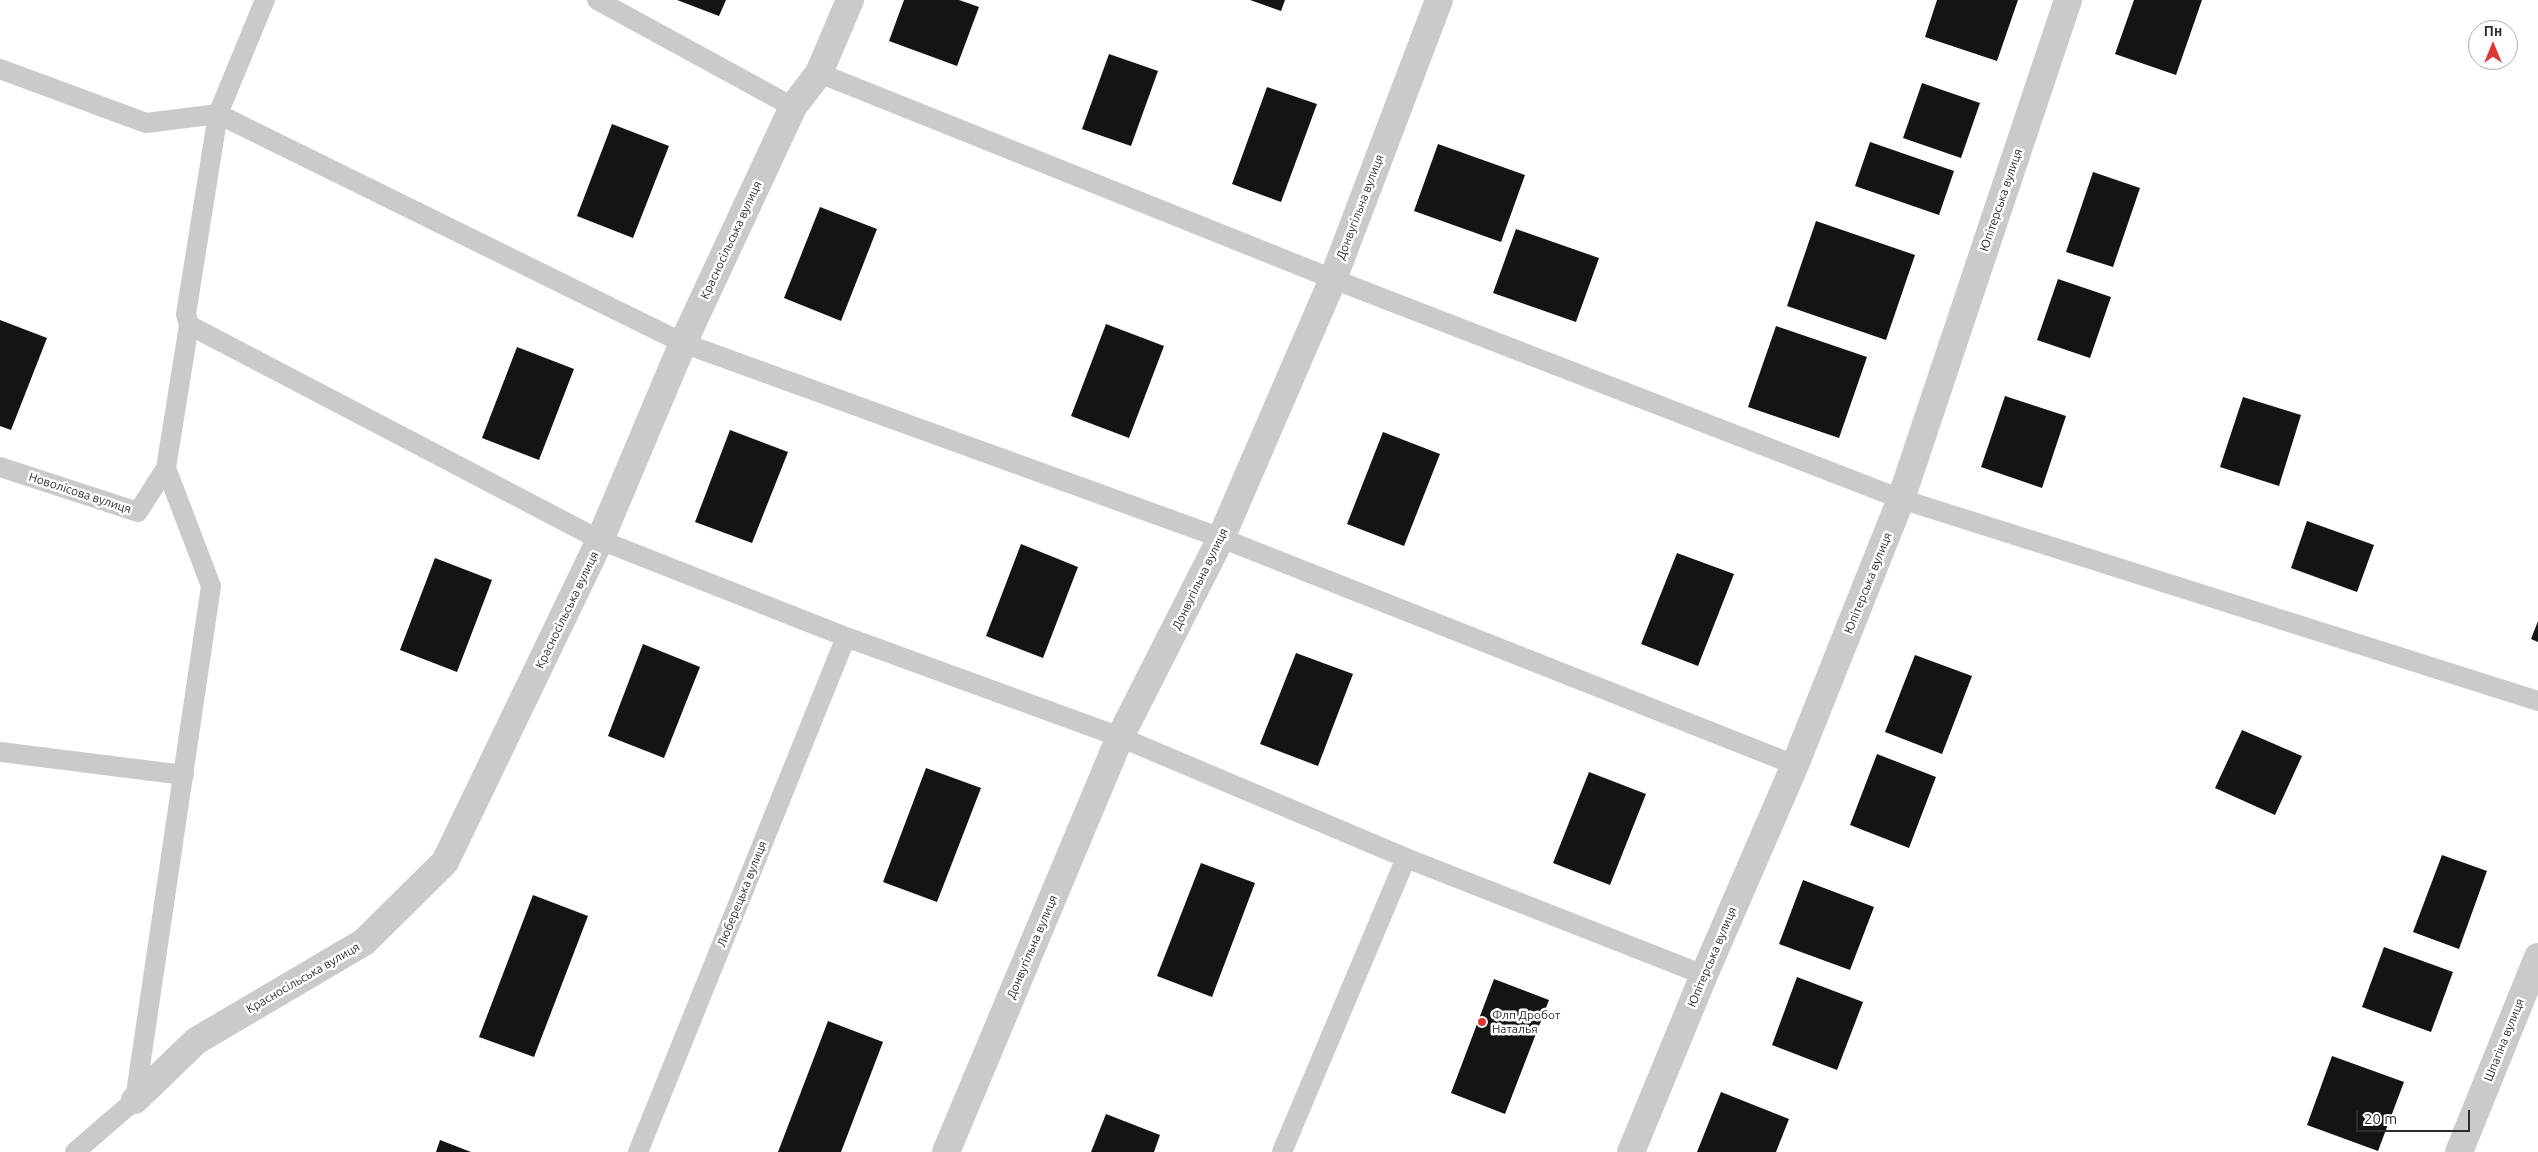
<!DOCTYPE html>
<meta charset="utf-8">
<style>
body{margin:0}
#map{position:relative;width:2538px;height:1152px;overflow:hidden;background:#fff;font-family:Ubuntu,sans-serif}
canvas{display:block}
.north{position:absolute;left:2468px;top:20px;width:50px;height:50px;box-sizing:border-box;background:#fff;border:1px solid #ababab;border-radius:50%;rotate:0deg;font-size:14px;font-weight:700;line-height:20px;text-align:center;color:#2d2d2d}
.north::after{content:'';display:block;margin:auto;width:18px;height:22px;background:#df3734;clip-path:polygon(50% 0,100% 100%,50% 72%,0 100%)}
.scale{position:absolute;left:2356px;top:1110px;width:114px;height:22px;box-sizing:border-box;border:2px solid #2d2d2d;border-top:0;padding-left:6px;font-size:15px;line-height:18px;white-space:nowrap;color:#2d2d2d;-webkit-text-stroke:4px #fff;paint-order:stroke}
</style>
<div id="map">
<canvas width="2538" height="1152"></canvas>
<div class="north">Пн</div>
<div class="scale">20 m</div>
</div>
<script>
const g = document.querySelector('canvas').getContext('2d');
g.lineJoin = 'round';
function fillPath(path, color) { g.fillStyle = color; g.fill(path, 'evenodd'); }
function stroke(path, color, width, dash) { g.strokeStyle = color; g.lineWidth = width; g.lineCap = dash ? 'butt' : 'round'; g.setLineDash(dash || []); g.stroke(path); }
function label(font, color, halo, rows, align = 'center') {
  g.font = font + ' Ubuntu,sans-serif'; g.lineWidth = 5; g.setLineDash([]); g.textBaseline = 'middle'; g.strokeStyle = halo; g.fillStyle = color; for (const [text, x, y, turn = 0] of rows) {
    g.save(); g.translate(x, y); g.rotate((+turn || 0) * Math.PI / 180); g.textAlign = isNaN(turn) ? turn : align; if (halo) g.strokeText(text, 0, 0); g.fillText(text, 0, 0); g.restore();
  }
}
fillPath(new Path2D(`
 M677,0H726L719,16Z
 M904,0H959L979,7L957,66L889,41Z
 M1250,0H1285L1281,11Z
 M1937,0H2018L1997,61L1925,37Z
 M2134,0H2202L2176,75L2115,54Z
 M1109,54L1158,71L1131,146L1082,129Z
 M1922,83L1980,103L1961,158L1903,138Z
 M1267,87L1317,104L1281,202L1232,184Z
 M612,124L669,146L633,238L577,216Z
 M1870,142L1954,171L1939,215L1855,186Z
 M1438,144L1525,175L1501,242L1414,211Z
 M2093,172L2140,188L2113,267L2066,252Z
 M820,207L877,229L841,321L784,298Z
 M1816,221L1915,255L1886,340L1787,306Z
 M1516,229L1599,258L1576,322L1493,293Z
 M2058,279L2111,297L2090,358L2037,340Z
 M0,320L47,338L11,430L0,426Z
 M1106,324L1164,346L1129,438L1071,416Z
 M1776,326L1867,357L1839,438L1748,407Z
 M517,347L574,369L539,460L482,438Z
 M2005,396L2066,416L2042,488L1981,467Z
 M2243,397L2301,415L2279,486L2220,467Z
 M730,430L788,452L752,543L695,522Z
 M1383,432L1440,454L1404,546L1347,524Z
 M2307,521L2374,545L2357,592L2291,568Z
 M1021,544L1078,567L1043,658L986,636Z
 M1677,553L1734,574L1698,666L1641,644Z
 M435,558L492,580L457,672L400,650Z
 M2538,621V642L2531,639Z
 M643,644L700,667L664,758L608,736Z
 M1296,653L1353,674L1318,766L1260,744Z
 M1915,655L1972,676L1942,754L1885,732Z
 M2242,730L2302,756L2275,815L2215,788Z
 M1877,754L1936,777L1909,848L1850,825Z
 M926,768L981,788L937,902L883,882Z
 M1589,772L1646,794L1610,885L1553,863Z
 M2442,855L2487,871L2459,949L2413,932Z
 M1201,863L1255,883L1212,997L1157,976Z
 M1803,880L1874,907L1850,970L1779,944Z
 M533,895L588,916L534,1057L479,1037Z
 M2384,947L2453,972L2431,1032L2362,1007Z
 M1797,977L1863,1002L1837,1070L1772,1045Z
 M1494,979L1549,1000L1505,1114L1451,1093Z
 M828,1021L883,1042L841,1152H778Z
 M2332,1056L2404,1082L2378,1151L2307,1125Z
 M1721,1092L1789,1119L1776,1152H1697Z
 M1106,1114L1160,1135L1154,1152H1091Z
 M440,1140L471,1152H436Z`), '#141414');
stroke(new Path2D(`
 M597,0L793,107
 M0,69L146,123L218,114L683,343L1221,538L1795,765
 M819,73L1333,279L1901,499L2538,701
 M189,325L600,540L846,637L1120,737L1406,858L1704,975
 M0,467L138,512L166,468
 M0,752L184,775
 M75,1152L135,1100L211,586L166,468L189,325L186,314L218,114L265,0
 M638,1152L846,637
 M1282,1152L1406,858`), '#cacaca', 20);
stroke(new Path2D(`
 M135,1100L196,1041L364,942L445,862L600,540L683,343L793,107L819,73L850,0
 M946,1152L1120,737L1221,538L1333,279L1439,0
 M1631,1152L1704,975L1795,765L1901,499L2068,0
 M2459,1152L2538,957`), '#cacaca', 28);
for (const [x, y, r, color] of [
 [1482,1022,5,"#df3734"]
]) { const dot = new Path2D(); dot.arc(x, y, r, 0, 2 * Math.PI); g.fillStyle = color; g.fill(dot); stroke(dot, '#fff', 2); }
label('12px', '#2d2d2d', '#fff', [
 ["Юпітерська вулиця",2001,200,-71],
 ["Донвугільна вулиця",1360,207,-69],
 ["Красносільська вулиця",731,240,-65],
 ["Новолісова вулиця",80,493,18],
 ["Донвугільна вулиця",1200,579,-64],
 ["Юпітерська вулиця",1868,583,-68],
 ["Красносільська вулиця",567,610,-64],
 ["Люберецька вулиця",742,894,-68],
 ["Донвугільна вулиця",1032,947,-67],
 ["Юпітерська вулиця",1712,957,-67],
 ["Красносільська вулиця",303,978,-30],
 ["Шпагіна вулиця",2504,1040,-68]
]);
label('12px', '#2d2d2d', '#fff', [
 ["Флп Дробот",1492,1015],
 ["Наталья",1492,1029]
], 'left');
</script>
